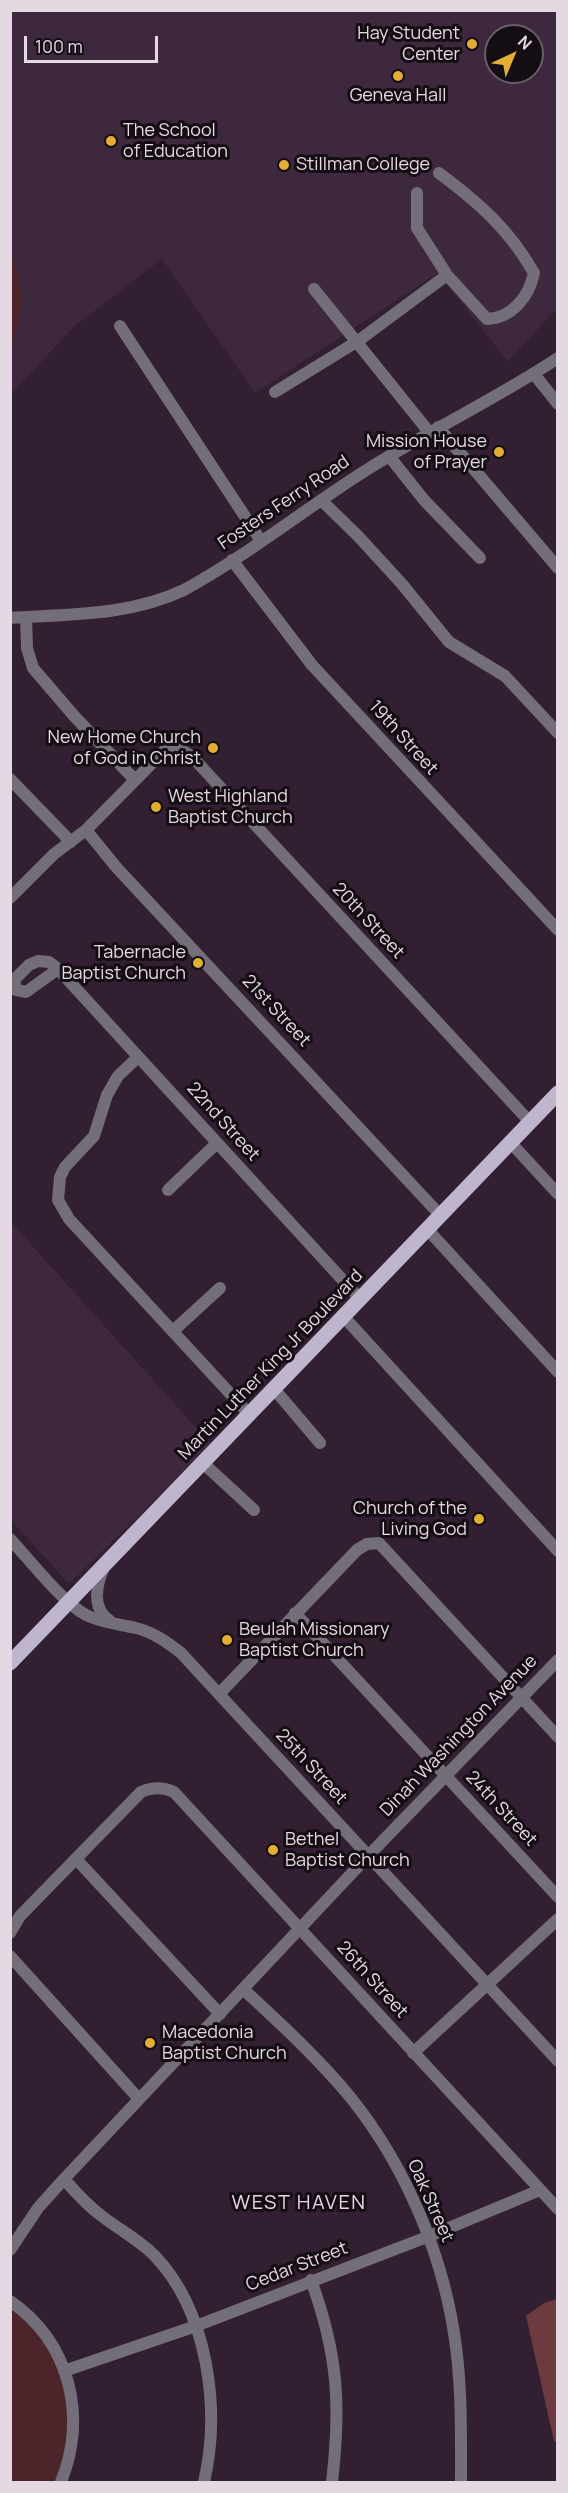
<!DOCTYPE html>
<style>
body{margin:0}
#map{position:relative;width:568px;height:2493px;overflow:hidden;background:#321f31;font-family:Manrope,sans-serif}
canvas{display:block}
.frame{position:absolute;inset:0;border:12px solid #e4d8e3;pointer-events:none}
.north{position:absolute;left:484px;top:24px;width:60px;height:60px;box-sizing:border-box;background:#150d14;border:2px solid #685e67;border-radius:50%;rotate:44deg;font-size:16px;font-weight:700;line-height:24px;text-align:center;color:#e4d8e3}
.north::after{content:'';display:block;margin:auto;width:21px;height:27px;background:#e2af34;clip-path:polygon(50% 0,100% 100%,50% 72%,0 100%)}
.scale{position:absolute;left:24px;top:36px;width:134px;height:27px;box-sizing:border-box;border:3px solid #e4d8e3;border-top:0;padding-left:8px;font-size:18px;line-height:21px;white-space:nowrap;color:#e4d8e3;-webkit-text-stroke:4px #150d14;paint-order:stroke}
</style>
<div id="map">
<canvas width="568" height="2493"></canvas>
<div class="frame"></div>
<div class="north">N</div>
<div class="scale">100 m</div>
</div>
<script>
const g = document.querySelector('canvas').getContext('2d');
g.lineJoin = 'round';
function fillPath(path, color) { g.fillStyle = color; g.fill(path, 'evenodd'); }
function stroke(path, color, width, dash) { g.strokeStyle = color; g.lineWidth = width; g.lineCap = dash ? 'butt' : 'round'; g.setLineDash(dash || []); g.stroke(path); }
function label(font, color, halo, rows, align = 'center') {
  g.font = font + ' Manrope,sans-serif'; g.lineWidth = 6; g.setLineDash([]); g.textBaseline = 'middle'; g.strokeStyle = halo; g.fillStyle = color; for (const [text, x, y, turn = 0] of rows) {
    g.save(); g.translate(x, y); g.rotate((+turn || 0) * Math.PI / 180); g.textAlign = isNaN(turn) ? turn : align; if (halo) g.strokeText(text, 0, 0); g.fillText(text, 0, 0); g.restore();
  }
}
fillPath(new Path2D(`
 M11,11H557V308L508,362L438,273L255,393L162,259L75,326L11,394ZM496,36H532V72H496Z
 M10,1221L211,1444L69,1584L11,1520Z`), '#3e283d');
fillPath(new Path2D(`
 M10,252C24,282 26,313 11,344Z
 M10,2301L33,2321L73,2397L61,2482H11Z`), '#4b2529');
fillPath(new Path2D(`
 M557,2299H558L557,2442L554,2441L526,2316L544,2303Z`), '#6c3a3f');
stroke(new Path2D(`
 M417,193V228L447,275L487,319C512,318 529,297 534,273C509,229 479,203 439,173
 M314,289L429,432
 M120,326L261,541
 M534,374L558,404
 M275,392L358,341L447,275
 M438,427L558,568
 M389,456L424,500L480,558
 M321,500L358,536L402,584L449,642L505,676L558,733
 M232,560L312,665L558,930
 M26,617L27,648L33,668L75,717L135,780
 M10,618C70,614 129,616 184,590C248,555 306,508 368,469C430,430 496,399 558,358
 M10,779L71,842
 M86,830L117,868L441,1216
 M10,898L54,854L86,830L166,749C179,748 186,751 196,761L530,1122
 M38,961L49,962L58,969L26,992L16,990L14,980L29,965Z
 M58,969L361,1300
 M138,1057L118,1076L107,1095L94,1136L65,1167L60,1177L58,1200L69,1219L249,1414
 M511,1143L558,1194
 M168,1190L217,1143
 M428,1230L558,1372
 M344,1317L558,1551
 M173,1331L220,1288
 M275,1390L320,1443
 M203,1463L254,1510
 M10,1539C30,1560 62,1602 86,1615C102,1623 119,1624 136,1628C153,1632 167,1642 181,1653L558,2061
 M104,1567C96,1586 91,1608 110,1621
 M295,1613L558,1897
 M219,1694L357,1550L367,1544L379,1543L558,1737
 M77,1860L220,2014
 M10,1933L20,1916L141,1792C153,1787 162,1787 174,1792L558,2209
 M10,1956L139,2099
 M243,1989C280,2023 319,2059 351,2098C404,2164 441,2250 454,2333C462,2382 461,2433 461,2482
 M413,2053L558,1919
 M64,2179C76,2193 88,2206 103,2217C120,2230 139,2240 154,2255C208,2311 221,2409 204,2482
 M10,2250L38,2208L64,2179L369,1855L558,1660
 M311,2280C338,2354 341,2405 332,2482
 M10,2301C71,2343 87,2417 61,2482
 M64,2371L196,2326L427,2237L540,2190`), '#736e79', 12);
stroke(new Path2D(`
 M10,1663L558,1093`), '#bfb5cd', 15);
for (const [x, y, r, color] of [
 [472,44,6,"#e2af34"],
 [398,76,6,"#e2af34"],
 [111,141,6,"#e2af34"],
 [284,165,6,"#e2af34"],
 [499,452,6,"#e2af34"],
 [213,748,6,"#e2af34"],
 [156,807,6,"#e2af34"],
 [198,963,6,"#e2af34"],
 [479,1519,6,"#e2af34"],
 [227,1640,6,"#e2af34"],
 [273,1850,6,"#e2af34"],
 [150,2043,6,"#e2af34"]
]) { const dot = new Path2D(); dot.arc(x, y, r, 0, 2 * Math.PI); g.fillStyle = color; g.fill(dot); stroke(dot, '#150d14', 2); }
label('18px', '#e4d8e3', '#150d14', [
 ["Hay Student",460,34,"right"],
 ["Center",460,55,"right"],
 ["Geneva Hall",398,96,"center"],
 ["The School",123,131],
 ["of Education",123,152],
 ["Stillman College",296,165],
 ["Mission House",487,442,"right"],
 ["of Prayer",487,463,"right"],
 ["New Home Church",201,738,"right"],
 ["of God in Christ",201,759,"right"],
 ["West Highland",168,797],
 ["Baptist Church",168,818],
 ["Tabernacle",186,953,"right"],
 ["Baptist Church",186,974,"right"],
 ["Church of the",467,1509,"right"],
 ["Living God",467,1530,"right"],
 ["Beulah Missionary",239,1630],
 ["Baptist Church",239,1651],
 ["Bethel",285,1840],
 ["Baptist Church",285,1861],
 ["Macedonia",162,2033],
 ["Baptist Church",162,2054]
], 'left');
label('18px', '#e4d8e3', '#150d14', [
 ["Fosters Ferry Road",284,503,-34],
 ["19th Street",403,738,48],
 ["20th Street",368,921,47],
 ["21st Street",276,1011,47],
 ["22nd Street",223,1122,48],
 ["Martin Luther King Jr Boulevard",271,1365,-46],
 ["Dinah Washington Avenue",459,1736,-46],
 ["25th Street",311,1767,47],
 ["24th Street",501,1809,47],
 ["26th Street",372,1980,48],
 ["Oak Street",430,2201,66],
 ["Cedar Street",297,2267,-21]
]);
g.letterSpacing = '1.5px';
label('20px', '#ebd3e9', '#150d14', [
 ["WEST HAVEN",299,2203]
]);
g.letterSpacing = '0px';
</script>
